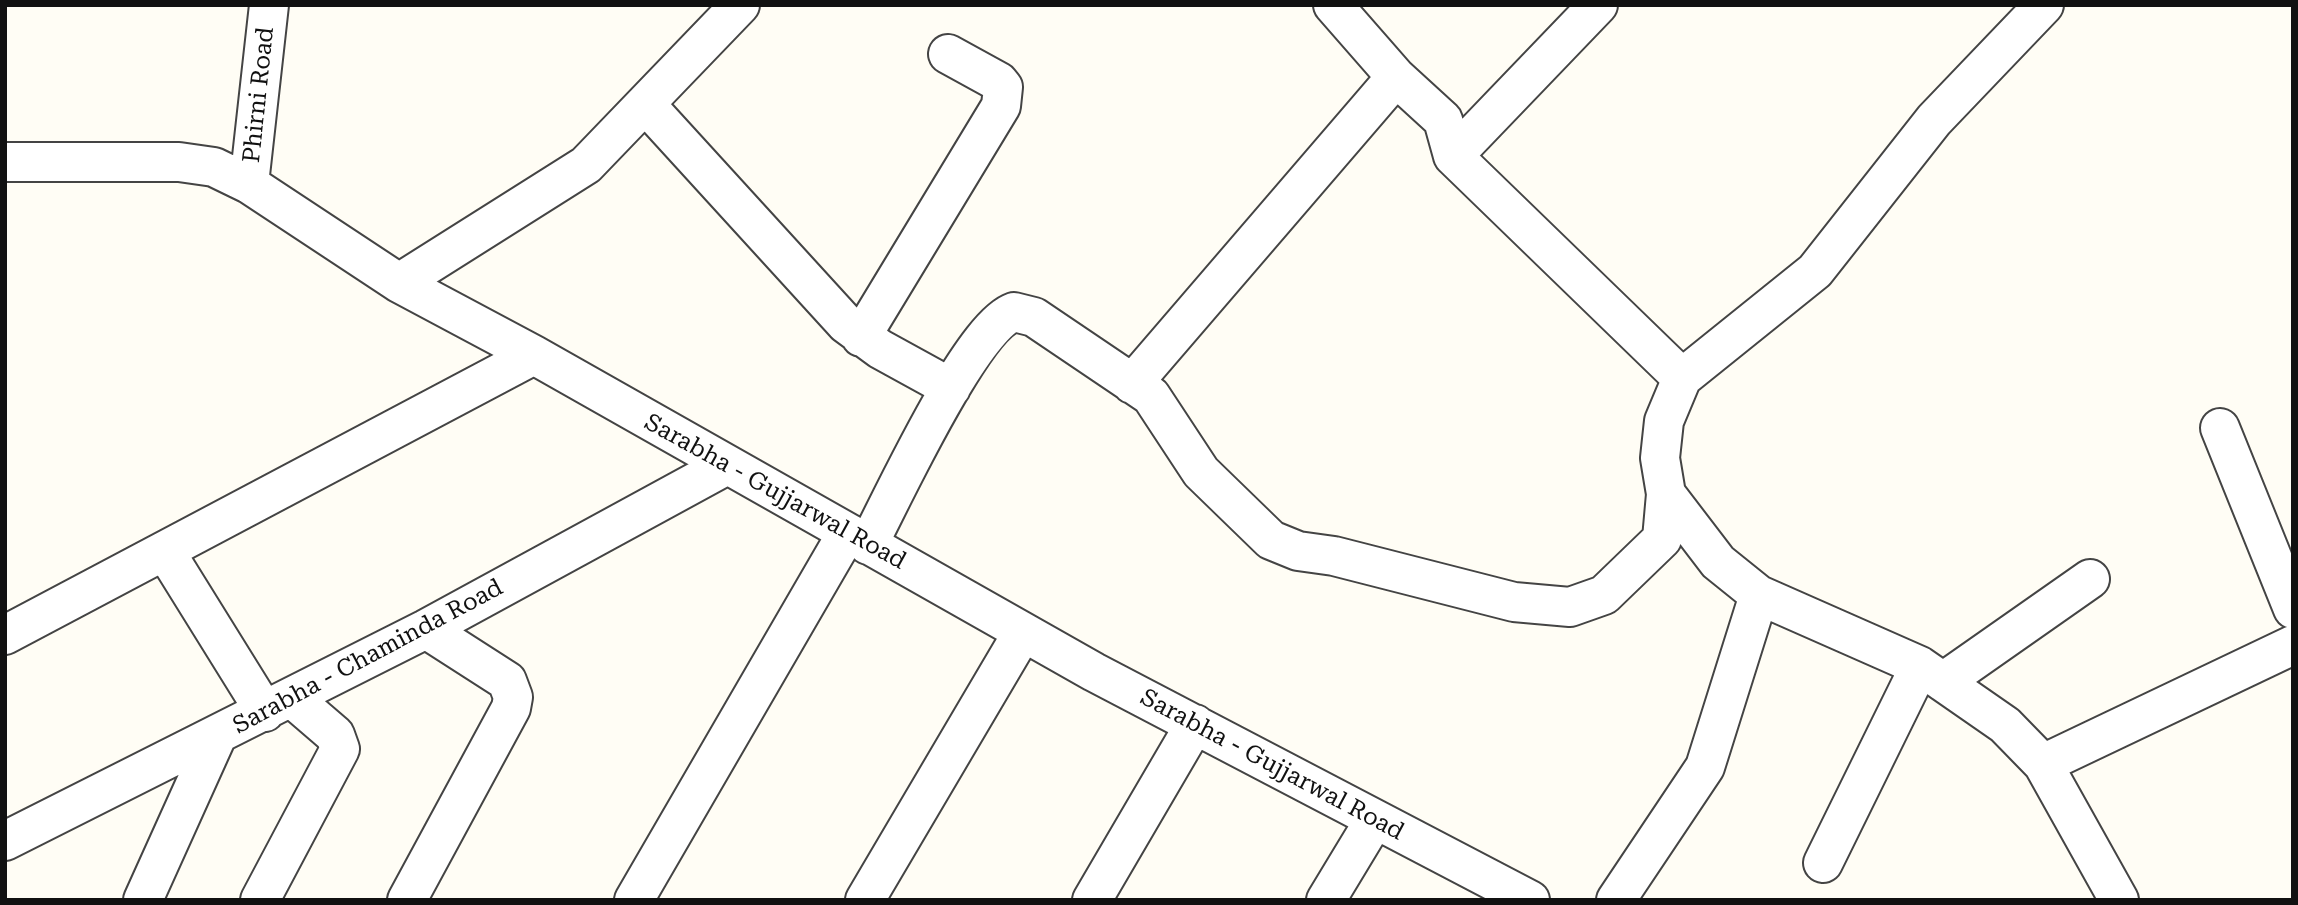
<!DOCTYPE html>
<style>
body{margin:0}
#map{position:relative;width:2298px;height:905px;overflow:hidden;background:#fffdf5;font-family:"Roboto Serif",serif}
canvas{display:block}
.frame{position:absolute;inset:0;border:7px solid #111;pointer-events:none}
</style>
<div id="map">
<canvas width="2298" height="905"></canvas>
<div class="frame"></div>
</div>
<script>
const g = document.querySelector('canvas').getContext('2d');
g.lineJoin = 'round';
function stroke(path, color, width, dash) { g.strokeStyle = color; g.lineWidth = width; g.lineCap = dash ? 'butt' : 'round'; g.setLineDash(dash || []); g.stroke(path); }
function label(font, color, halo, rows, align = 'center') {
  g.font = font + ' "Roboto Serif",serif'; g.lineWidth = 7; g.setLineDash([]); g.textBaseline = 'middle'; g.strokeStyle = halo; g.fillStyle = color; for (const [text, x, y, turn = 0] of rows) {
    g.save(); g.translate(x, y); g.rotate((+turn || 0) * Math.PI / 180); g.textAlign = isNaN(turn) ? turn : align; if (halo) g.strokeText(text, 0, 0); g.fillText(text, 0, 0); g.restore();
  }
}
const minor = new Path2D(`
 M1333,5L1396,77L1443,120L1453,156
 M1598,5L1453,156L1682,378L1664,421L1660,458L1666,494L1718,562L1759,595L1920,666L2005,725L2043,764L2119,900
 M647,106L846,324L880,349L951,388
 M5,162H179L214,167L249,184L399,283L534,355L1094,672L1530,900
 M249,184L269,5
 M399,283L586,165L740,5
 M861,337L1001,106L1003,87L999,82L948,54
 M1682,378L1815,271L1934,120L2044,5
 M1132,384L1396,77
 M2220,428L2293,609
 M868,545C892,499 971,327 1014,312L1034,317L1151,396L1201,472L1271,540L1298,551L1334,556L1514,602L1570,607L1604,595L1662,539L1666,494
 M165,551L265,712
 M5,635L534,355
 M1943,682L2090,579
 M2043,764L2293,645
 M5,841L426,629L727,465
 M1823,863L1920,666
 M143,900L217,736
 M260,900L340,749L335,735L292,698
 M407,900L511,708L513,697L507,681L426,629
 M634,900L847,533
 M865,900L1023,632
 M1092,900L1195,724
 M1326,900L1375,819
 M1616,900L1705,767L1759,595`);
stroke(minor, '#444', 42);
stroke(minor, '#fff', 38);
label('24px', '#111', '#fff', [
 ["Phirni Road",259,95,-84],
 ["Sarabha - Gujjarwal Road",775,492,29],
 ["Sarabha - Chaminda Road",368,657,-28],
 ["Sarabha - Gujjarwal Road",1272,765,28]
]);
</script>
